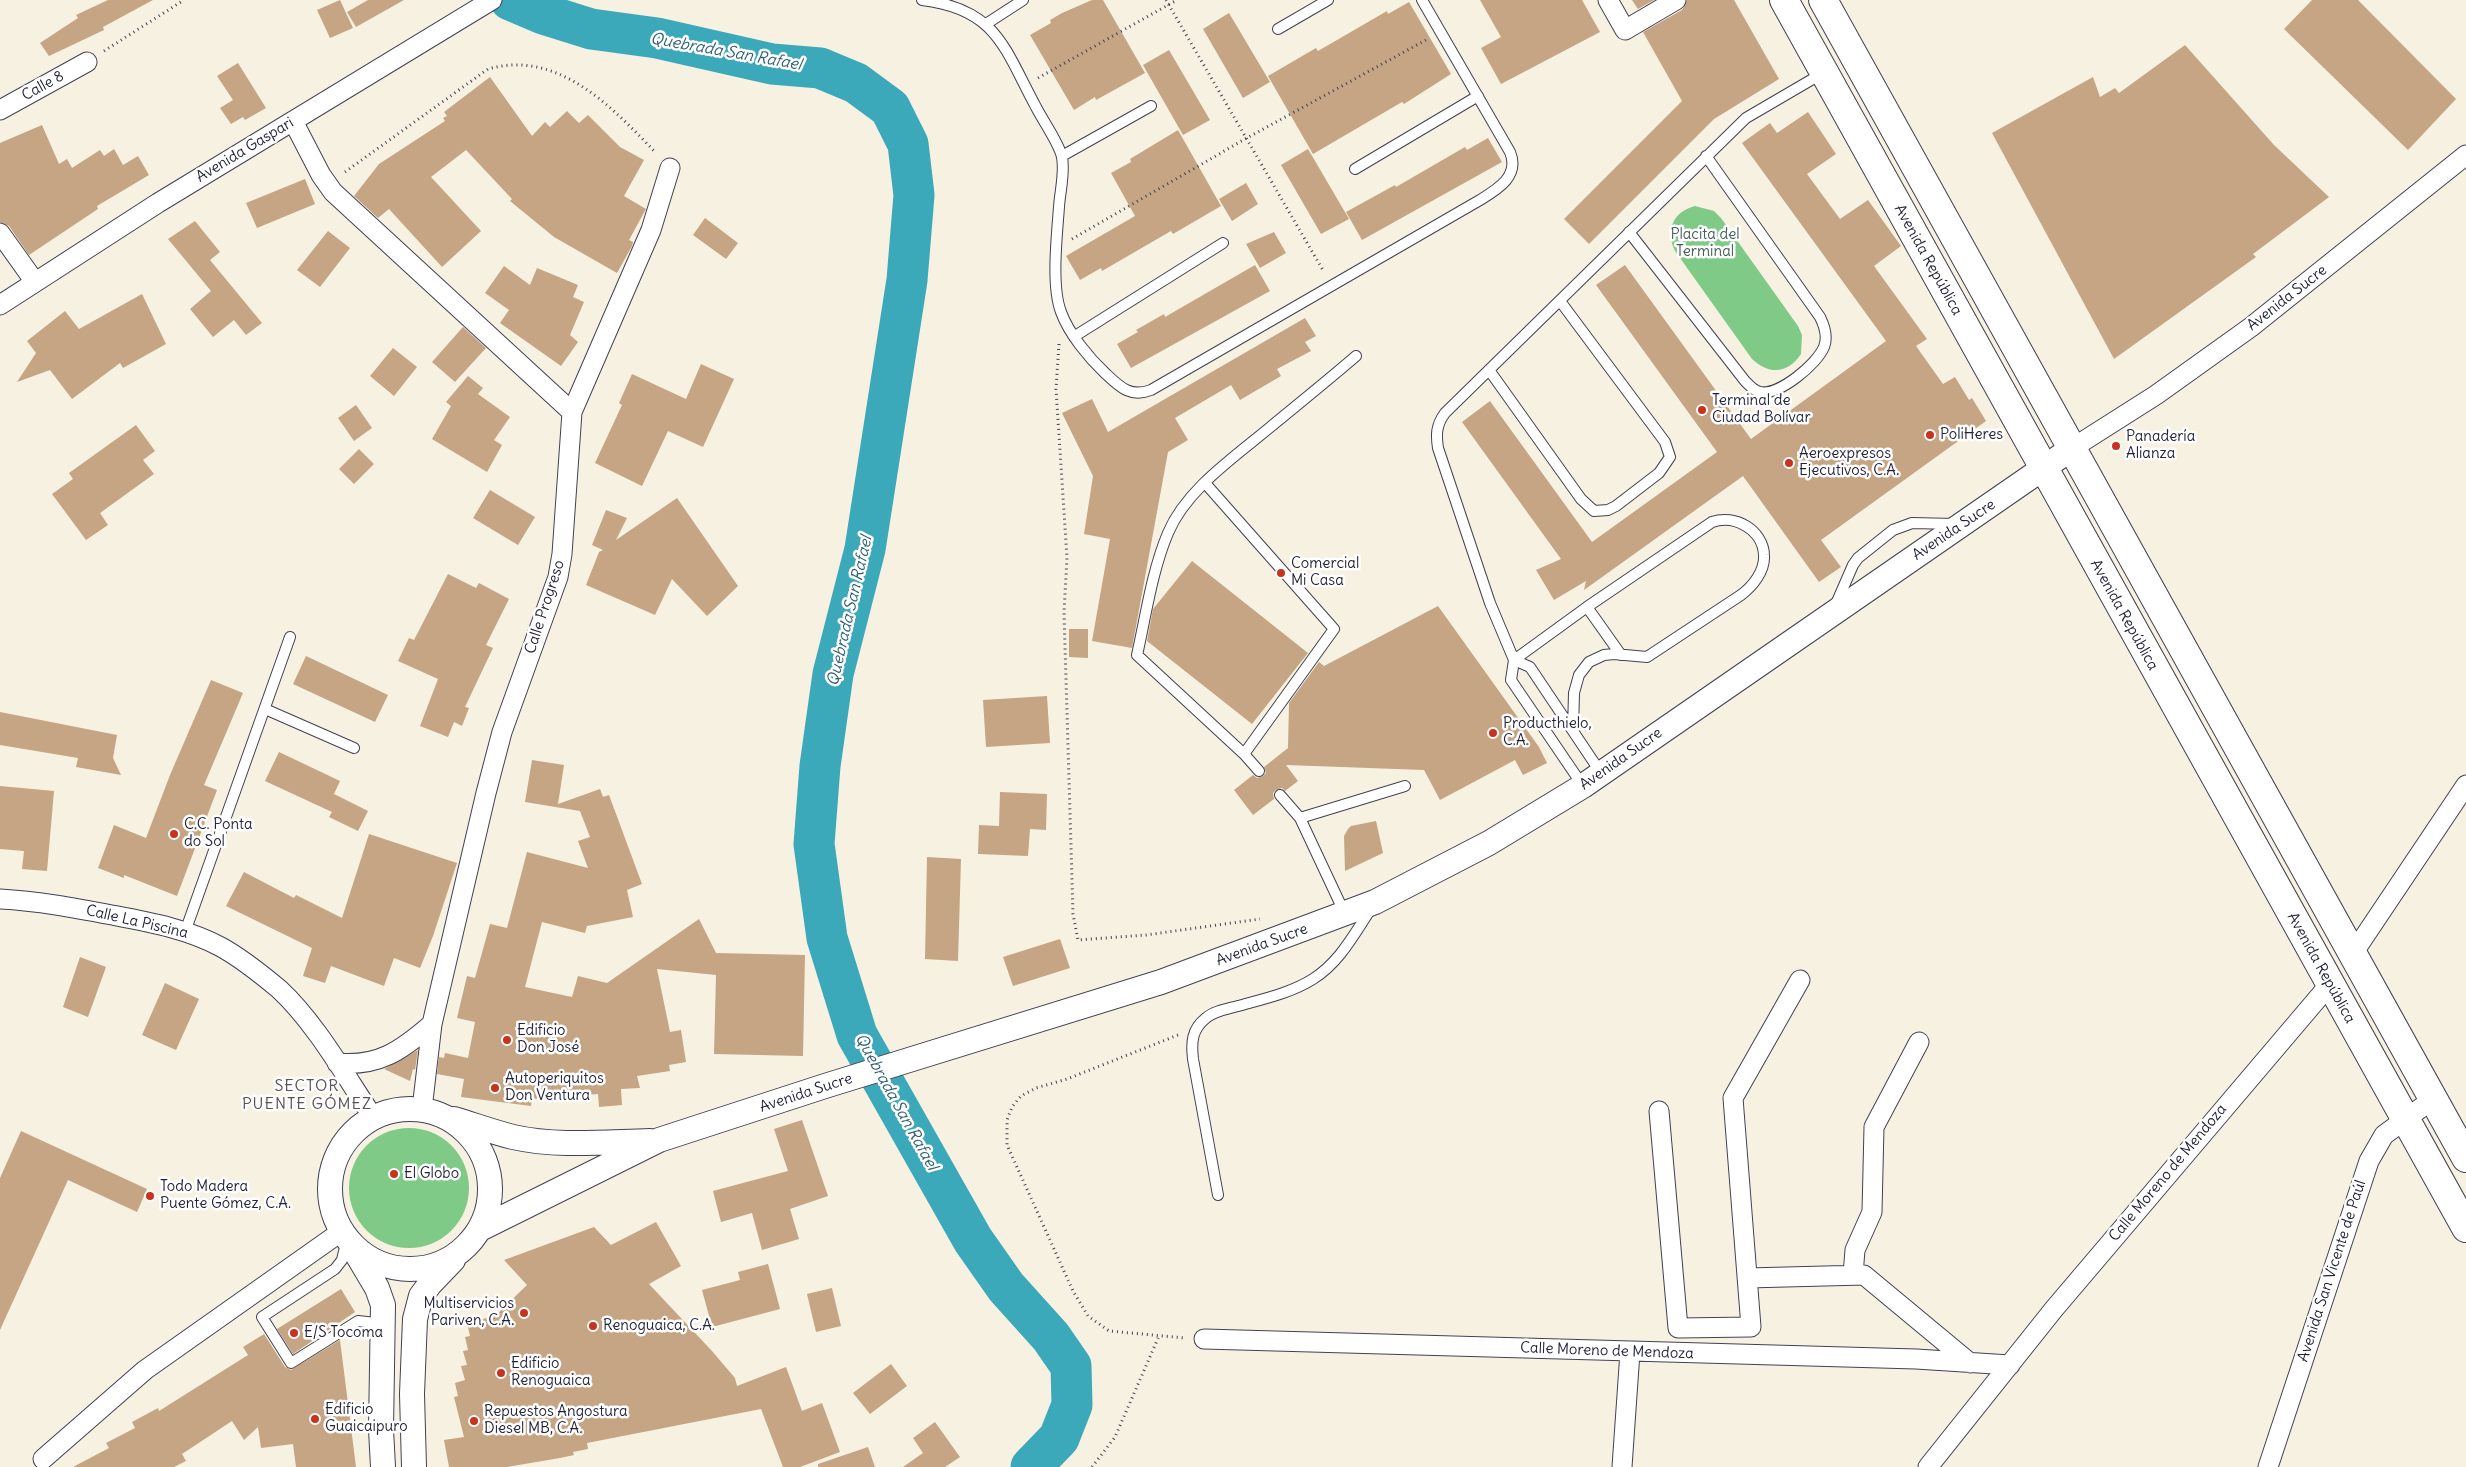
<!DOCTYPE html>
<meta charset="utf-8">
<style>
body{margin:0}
canvas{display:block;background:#f7f1e1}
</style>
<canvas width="2466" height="1467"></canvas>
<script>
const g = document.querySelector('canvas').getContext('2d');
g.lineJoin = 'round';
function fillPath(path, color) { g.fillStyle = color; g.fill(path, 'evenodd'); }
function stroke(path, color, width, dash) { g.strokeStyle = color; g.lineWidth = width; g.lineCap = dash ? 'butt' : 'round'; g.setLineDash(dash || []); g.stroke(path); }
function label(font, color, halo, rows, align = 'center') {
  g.font = font + ' Delius,sans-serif'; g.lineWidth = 5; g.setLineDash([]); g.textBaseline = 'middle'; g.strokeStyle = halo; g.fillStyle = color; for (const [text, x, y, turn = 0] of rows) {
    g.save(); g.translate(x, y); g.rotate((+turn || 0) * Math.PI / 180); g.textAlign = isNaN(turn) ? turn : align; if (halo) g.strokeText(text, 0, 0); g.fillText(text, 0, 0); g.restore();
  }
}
fillPath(new Path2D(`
 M1695,206L1714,211L1721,218L1798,326L1802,335L1801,354C1788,374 1769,375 1752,359L1675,251C1665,230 1673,212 1695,206Z
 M349 1188a60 60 0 1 1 120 0a60 60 0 1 1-120 0Z`), '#80ca88');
stroke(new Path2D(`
 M510,0L543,14L591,29L657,38L772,64L820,68L856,83L890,108L908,144L914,195L907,280L865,549L833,674L820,766L814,844L827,938L857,1035L973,1240L1006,1287L1051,1337L1071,1366L1072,1405L1059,1438L1031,1467`), '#3ba9ba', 41);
fillPath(new Path2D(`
 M108,0H153L103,27L104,30L49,56L40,43L78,18L76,15Z
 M340,0L353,28L330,38L317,10Z
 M368,0H404L356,27L347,12Z
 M1092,0H1103L1145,73L1096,100L1095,97L1074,110L1030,35L1051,23L1050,20L1062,13Z
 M1480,0H1582L1600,32L1501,84L1481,48L1501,37Z
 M1632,0H1654L1638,9Z
 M1687,0H1734L1779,79L1714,119L1589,244L1564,219L1682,101L1643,32L1682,10Z
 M2312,0H2358L2456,99L2408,150L2284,29Z
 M1409,2L1451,74L1404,104L1402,102L1313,154L1268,76L1316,48L1318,51L1387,11L1388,14Z
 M1229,13L1270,82L1243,98L1203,29Z
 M2185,45L2274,145L2329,197L2253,254L2256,257L2114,359L1992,133L2093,77L2100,97L2115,88L2119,93Z
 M1169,50L1210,120L1183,135L1143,65Z
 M238,63L266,108L245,120L243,117L231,124L220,108L233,100L217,76Z
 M490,77L532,136L545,122L550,127L567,111L579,123L588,115L620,147L644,160L624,196L646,209L629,240L633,242L632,246L617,273L554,237L510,201L512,199L466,150L431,177L481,231L442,267L389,209L378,218L354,196L379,164L445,121L443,118L447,116L444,112Z
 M1808,112L1836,154L1807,174L1840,219L1868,200L1901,246L1874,266L1927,339L1916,346L1943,384L1955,377L1969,400L1972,398L1986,421L1821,540L1841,567L1819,582L1743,476L1584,590L1586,581L1554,600L1536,570L1561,559L1462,422L1490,401L1592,542L1717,452L1596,285L1625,265L1751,439L1886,341L1742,143L1770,123L1777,133Z
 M42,125L59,164L67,159L72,168L100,150L104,156L114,149L123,165L138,156L149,175L97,206L98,209L29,255L9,226L0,222V143Z
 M1178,130L1221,206L1173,234L1171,231L1102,271L1101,268L1080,280L1066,256L1135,216L1111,173L1131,162L1130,159Z
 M1488,138L1502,162L1362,240L1346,212L1395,185L1396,187L1465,147L1467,150Z
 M1308,149L1349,219L1321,234L1281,165Z
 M305,179L315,204L257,228L246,203Z
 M1246,183L1258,204L1232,221L1219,199Z
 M705,218L738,243L726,259L693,235Z
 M195,221L220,252L210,260L262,323L246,335L234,320L213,337L190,309L211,291L168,239Z
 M328,231L350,248L320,287L297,270Z
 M1274,232L1286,253L1260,268L1246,244Z
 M1255,265L1270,291L1131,368L1117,344L1138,332L1136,330L1164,314L1165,317Z
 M504,266L530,285L537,268L578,285L573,297L584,302L570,335L578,342L561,366L500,323L509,310L485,293Z
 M142,294L166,344L123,368L120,363L72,399L50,370L17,382L36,353L27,341L65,311L79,329Z
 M1305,318L1316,336L1305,342L1311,351L1277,369L1281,376L1240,400L1231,385L1175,418L1188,440L1168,452L1132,648L1092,641L1110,539L1084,534L1093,476L1062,413L1092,399L1108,432Z
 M463,327L486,348L455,382L432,362Z
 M393,348L417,367L394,396L370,376Z
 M701,364L734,379L703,447L668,431L642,486L595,463L622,405L619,403L632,374L686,399Z
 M468,376L483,388L478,394L510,417L494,440L502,445L487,472L432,439L451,406L446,402Z
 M356,405L372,428L354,441L338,418Z
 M136,425L155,451L143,460L154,474L100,513L108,525L86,540L52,494L73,479L69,473Z
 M359,449L374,464L354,484L339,469Z
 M490,490L535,517L518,545L473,518Z
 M677,498L738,586L707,616L672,579L655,615L586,585L599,552L603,550L592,545L606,510L627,518L616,540Z
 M1192,561L1308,653L1252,724L1147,641L1153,609Z
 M448,574L476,588L479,583L509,599L486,645L493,648L465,707L469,708L462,726L454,722L448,737L420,726L438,679L398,661L409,638L414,640Z
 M1438,606L1539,747L1547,763L1523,775L1515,760L1440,800L1424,770L1286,765L1298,781L1285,791L1282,788L1276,790L1273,793L1274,799L1253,815L1234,790L1253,775L1257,778L1263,776L1266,773L1264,767L1288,748L1289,703L1319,662L1324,666Z
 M1069,629H1088V658L1069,657Z
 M306,656L388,695L375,722L293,684Z
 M211,680L243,693L204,785L217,790L177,896L124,875V878L98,868L114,825L146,838L170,775Z
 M1047,696L1050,743L986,747L983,700Z
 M0,712L117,735L113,758L121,775L76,767L78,758L0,745Z
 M279,752L340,781L334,794L368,811L358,831L329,817L332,812L265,781Z
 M532,760L564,765L558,804L600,789L603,797L609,795L642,884L627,890L633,917L587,926L585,933L542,922L525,987L572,997L578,976L607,983L699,919L716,953L805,955L803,1056L714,1054L716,975L657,969L670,1032L681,1030L686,1062L669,1065L670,1071L637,1076L640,1088L621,1089L622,1105L599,1107L598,1094L532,1099L531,1106L461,1097L464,1079L437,1074L439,1057L444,1058L445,1053L468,1058L475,1022L457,1018L467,976L475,978L490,924L507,928L527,852L588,868L578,841L590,837L580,811L525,802Z
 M0,786L54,791L47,871L22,869L24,851L0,849Z
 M1000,792L1047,794L1046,830L1030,829L1028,856L978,854L979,825L999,826Z
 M1376,821L1383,853L1345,871L1344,836L1348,829L1351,826Z
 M369,834L457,863L433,936L420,968L394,958L384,986L331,966L325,983L303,976L312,948L226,906L244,872L294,898L296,895L342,918Z
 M927,857L961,859L958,961L925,959Z
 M1060,939L1070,968L1013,986L1003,957Z
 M80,957L106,967L88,1017L63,1007Z
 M165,983L199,999L176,1050L142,1035Z
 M418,1050L415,1070L413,1069L410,1081L384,1069Z
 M802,1120L828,1196L790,1209L799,1239L762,1250L752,1213L721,1222L713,1191L788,1171L774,1129Z
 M21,1131L147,1189L137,1212L68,1180L0,1330V1178Z
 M656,1222L681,1266L649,1284L712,1351L735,1378L737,1386L786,1367L802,1411L822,1403L840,1452L800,1467H783L761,1409L587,1443L588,1449L573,1452L574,1455L560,1458L507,1467H449L444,1440L464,1437L454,1397L458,1396L455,1383L465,1380L461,1366L467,1365L463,1351L468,1350L465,1337L470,1336L467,1323L495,1316L527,1285L504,1260L594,1227L611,1245Z
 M768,1264L780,1309L712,1327L702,1290L740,1280L738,1272Z
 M832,1288L841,1326L816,1332L807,1294Z
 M341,1289L355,1312L293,1354L277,1329Z
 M264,1334L285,1367L291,1370L340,1340L356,1467H296L293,1444L261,1448L258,1427L244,1440L232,1421L182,1454L186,1461L174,1467H73L109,1448L106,1443L135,1428L132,1422L158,1408L159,1411L248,1355L243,1347Z
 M891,1364L907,1386L870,1414L853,1393Z
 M935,1422L960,1457L945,1467H903L923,1453L913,1438Z
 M868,1447L875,1467H818V1464Z`), '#c5a583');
const service = new Path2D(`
 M922,0C997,9 1004,48 1036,107C1043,121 1059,143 1062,157C1065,173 1060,191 1059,207C1057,235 1051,286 1061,312C1069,334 1089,358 1105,373C1120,387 1130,398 1151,390L1480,200C1498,189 1520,176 1510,152L1422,0
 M986,24L1023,0
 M1278,29L1328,0
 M1062,156L1151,106
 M1355,169L1478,96
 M1629,232L1745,381C1749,385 1754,391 1760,392C1779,396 1817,364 1824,347C1828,337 1825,327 1820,317L1706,156
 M1075,336L1223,243
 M1489,370L1581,499L1594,511L1608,510L1616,506L1659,473L1670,457L1665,442L1560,301
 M1205,483L1334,629L1244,754
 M1836,604L1853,565L1858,558L1893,530L1912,523L1955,524
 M1587,607L1621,655
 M1514,660L1587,607L1712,522C1735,514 1763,530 1764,555C1765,571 1753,586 1741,595L1647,657L1614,654L1604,655L1589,662L1579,675L1574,693L1573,730
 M1514,660L1530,667L1601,773
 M265,709L354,748
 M1259,771L1244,754L1137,655C1146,615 1152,571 1168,533C1186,490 1233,458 1268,429C1297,405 1327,381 1356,356
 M1583,786L1511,680L1514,660L1490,603L1438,448C1436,435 1436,425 1445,413L1746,118L1823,73
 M1280,795L1300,818L1345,914
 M1300,818L1405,786
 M185,932L290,637
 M1218,1195L1193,1059C1191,1042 1192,1029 1206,1018C1214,1011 1227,1009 1238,1006C1263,999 1291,993 1313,979C1340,962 1354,934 1371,909
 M347,1239L342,1260L335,1269L262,1317L291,1363L358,1321L384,1324`);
const minor = new Path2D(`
 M1608,0L1625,30L1676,0
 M0,110L87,62
 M293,121L321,175L333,192L572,412
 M0,233L35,282
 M0,305L158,203L492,0
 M2071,449L2156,395L2251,327L2466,155
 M0,899C38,901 75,908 112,915C149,922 188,929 221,947C241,958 261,974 279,989C315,1022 346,1077 373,1117
 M2352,955L2466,785
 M337,1063C379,1067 402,1050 432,1024
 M422,1109L432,1024L486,793L502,732L558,577L562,554L572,412L651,230L670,168
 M1659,1111L1678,1328L1751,1327L1733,1098L1800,980
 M1853,1275L1855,1250L1872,1212L1874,1127L1919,1042
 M1747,1278L1864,1275L1970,1363
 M1204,1339L1916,1359L2010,1365
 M43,1459L145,1370L342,1231
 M1622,1467L1630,1352
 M1928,1467L2054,1309L2330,984
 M2268,1467L2369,1161L2384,1135L2433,1099`);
const tertiary = new Path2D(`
 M330 1189a80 80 0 1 1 160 0a80 80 0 1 1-160 0Z
 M454,1119C474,1125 493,1132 513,1137C557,1147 605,1142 650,1141
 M480,1229L659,1140L825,1086L1161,982L1375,902L1489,843L1583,786L2071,449
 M355,1251L377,1288L383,1305L381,1429L383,1467
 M414,1467L412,1394L415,1319L421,1296L430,1284L453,1260`);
const primary = new Path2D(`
 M1784,0L2466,1228
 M1823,0L2466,1158`);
stroke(service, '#424154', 12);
stroke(minor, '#424154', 21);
stroke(tertiary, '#424154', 26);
stroke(primary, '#424154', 30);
stroke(new Path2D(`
 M1166,0L1324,272
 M104,51L184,0
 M1038,78L1177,0
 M345,172L488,69C558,49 612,107 656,153
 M1072,239L1245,139L1426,40
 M1059,344L1056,389L1067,558L1064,612L1073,914L1078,940L1146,935L1260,919
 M1178,1035L1067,1079L1036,1088L1021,1096L1012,1107L1007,1120V1145L1073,1291L1088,1316L1109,1331L1185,1338
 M1092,1467L1115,1437L1159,1336`), '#424154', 3, [1, 4]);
stroke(service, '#fff', 10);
stroke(minor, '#fff', 19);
stroke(tertiary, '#fff', 24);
stroke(primary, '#fff', 28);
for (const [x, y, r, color] of [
 [1702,410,5,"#c8321e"],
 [1930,435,5,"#c8321e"],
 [2116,446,5,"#c8321e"],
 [1789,463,5,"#c8321e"],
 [1281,573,5,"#c8321e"],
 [1493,733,5,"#c8321e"],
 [174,834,5,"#c8321e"],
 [507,1040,5,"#c8321e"],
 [495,1088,5,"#c8321e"],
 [394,1174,5,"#c8321e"],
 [150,1196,5,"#c8321e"],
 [524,1313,5,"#c8321e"],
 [593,1326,5,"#c8321e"],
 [294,1333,5,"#c8321e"],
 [501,1373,5,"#c8321e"],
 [315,1419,5,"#c8321e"],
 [474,1421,5,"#c8321e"]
]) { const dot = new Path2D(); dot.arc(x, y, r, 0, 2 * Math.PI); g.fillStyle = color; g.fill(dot); stroke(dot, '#fff', 2); }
label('15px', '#22223b', '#fff', [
 ["Calle 8",43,86,-29],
 ["Avenida Gaspari",245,150,-31],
 ["Avenida República",1928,260,61],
 ["Avenida Sucre",2287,298,-38],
 ["Avenida Sucre",1954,530,-34],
 ["Calle Progreso",545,607,-72],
 ["Avenida República",2124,615,61],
 ["Avenida Sucre",1621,759,-35],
 ["Calle La Piscina",137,922,13],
 ["Avenida Sucre",1262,945,-20],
 ["Avenida República",2321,968,61],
 ["Avenida Sucre",806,1093,-18],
 ["Calle Moreno de Mendoza",2168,1173,-50],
 ["Avenida San Vicente de Paúl",2332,1271,-72],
 ["Calle Moreno de Mendoza",1607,1351,2]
]);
label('15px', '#435d56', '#fff', [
 ["Placita del",1705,235],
 ["Terminal",1705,252]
]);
label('15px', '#22223b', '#fff', [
 ["Terminal de",1712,401],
 ["Ciudad Bolívar",1712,418],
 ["PoliHeres",1940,435],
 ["Panadería",2126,437],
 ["Alianza",2126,454],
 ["Aeroexpresos",1799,454],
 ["Ejecutivos, C.A.",1799,471],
 ["Comercial",1291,564],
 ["Mi Casa",1291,581],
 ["Producthielo,",1503,724],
 ["C.A.",1503,741],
 ["C.C. Ponta",184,825],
 ["do Sol",184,842],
 ["Edificio",517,1031],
 ["Don José",517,1048],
 ["Autoperiquitos",505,1079],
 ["Don Ventura",505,1096],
 ["El Globo",404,1174],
 ["Todo Madera",160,1187],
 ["Puente Gómez, C.A.",160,1204],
 ["Multiservicios",514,1304,"right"],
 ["Pariven, C.A.",514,1321,"right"],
 ["Renoguaica, C.A.",603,1326],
 ["E/S Tocoma",304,1333],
 ["Edificio",511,1364],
 ["Renoguaica",511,1381],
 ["Edificio",325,1410],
 ["Guaicaipuro",325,1427],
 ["Repuestos Angostura",484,1412],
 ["Diesel MB, C.A.",484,1429]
], 'left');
label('italic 16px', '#2d5f74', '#fff', [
 ["Quebrada San Rafael",726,52,10],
 ["Quebrada San Rafael",850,611,-77],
 ["Quebrada San Rafael",896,1102,61]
]);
g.letterSpacing = '1px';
label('16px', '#5b5054', '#fff', [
 ["SECTOR",307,1086],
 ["PUENTE GÓMEZ",307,1104]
]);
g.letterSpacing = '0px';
</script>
